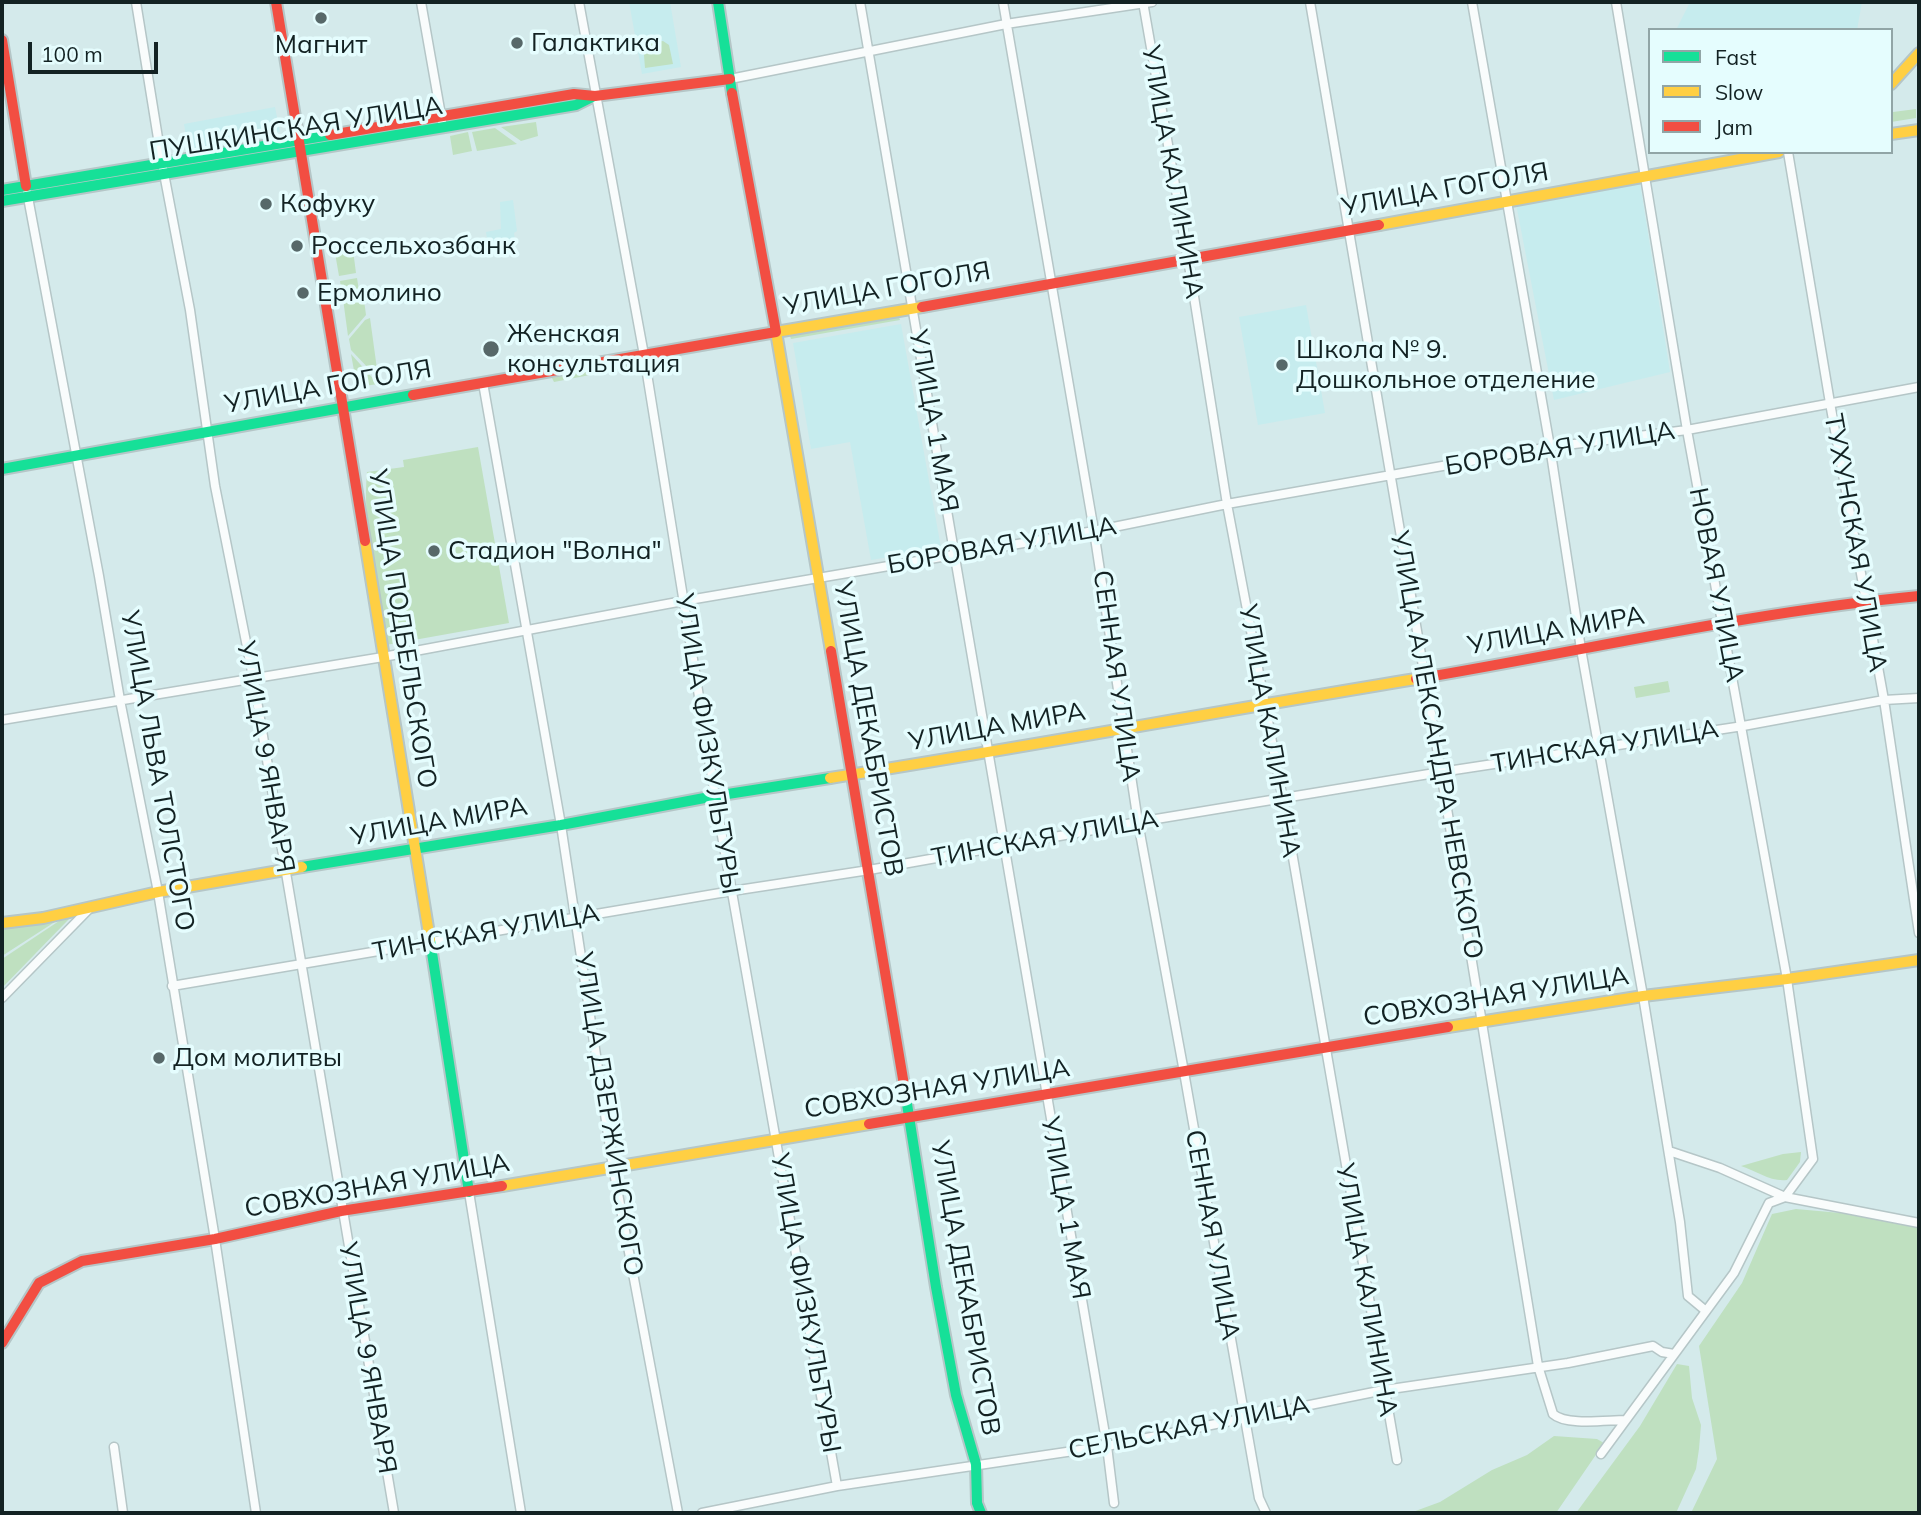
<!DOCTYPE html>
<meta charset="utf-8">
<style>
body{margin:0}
#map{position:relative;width:1921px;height:1515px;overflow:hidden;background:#d4eaeb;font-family:Mulish,sans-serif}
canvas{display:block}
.frame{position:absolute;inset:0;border:4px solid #132223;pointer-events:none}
.legend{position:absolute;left:1648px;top:28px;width:245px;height:126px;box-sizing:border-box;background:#e5fdfe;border:2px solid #91a5a6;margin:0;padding:9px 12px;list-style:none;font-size:21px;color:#132223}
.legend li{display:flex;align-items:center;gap:14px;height:35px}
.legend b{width:35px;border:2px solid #91a5a6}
.scale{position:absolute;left:28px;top:42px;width:130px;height:32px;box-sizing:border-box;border:4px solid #132223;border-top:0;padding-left:9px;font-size:21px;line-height:24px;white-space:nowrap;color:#132223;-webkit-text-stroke:5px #e5fdfe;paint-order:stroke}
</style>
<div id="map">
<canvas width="1921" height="1515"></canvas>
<div class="frame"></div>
<ul class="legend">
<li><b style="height:9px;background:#16e098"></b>Fast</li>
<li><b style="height:9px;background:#ffcf43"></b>Slow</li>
<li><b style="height:9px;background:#f24e42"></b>Jam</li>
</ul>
<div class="scale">100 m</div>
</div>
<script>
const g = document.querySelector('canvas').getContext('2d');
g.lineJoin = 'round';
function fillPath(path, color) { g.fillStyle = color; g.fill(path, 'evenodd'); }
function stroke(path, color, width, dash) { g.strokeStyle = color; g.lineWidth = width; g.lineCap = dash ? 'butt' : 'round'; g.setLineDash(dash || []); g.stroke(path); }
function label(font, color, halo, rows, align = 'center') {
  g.font = font + ' Mulish,sans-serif'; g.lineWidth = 7; g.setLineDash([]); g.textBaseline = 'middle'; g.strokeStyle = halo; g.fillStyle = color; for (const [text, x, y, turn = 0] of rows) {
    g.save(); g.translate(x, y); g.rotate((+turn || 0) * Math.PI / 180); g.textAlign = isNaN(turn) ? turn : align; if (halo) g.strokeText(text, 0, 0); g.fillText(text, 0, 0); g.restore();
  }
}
fillPath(new Path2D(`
 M629,2H670L681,67L642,74Z
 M1690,2H1862L1857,30H1676Z
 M275,107L280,132L188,149L184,124Z
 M1640,183L1670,372L1554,400L1516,204Z
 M513,200L517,231L514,233L516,248L489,251L486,232L501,229L500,202Z
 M1306,305L1325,413L1258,425L1239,317Z
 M901,324L941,548L871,560L850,442L811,449L793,343Z`), '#c6ecee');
fillPath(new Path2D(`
 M663,41L669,45L673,64L645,68L643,43Z
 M1891,108L1893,112L1916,109V118L1891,122Z
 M536,122L538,136L521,141L501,127Z
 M495,128L517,144L477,151L472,132Z
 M468,132L472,151L453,155L450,136Z
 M353,250L356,273L339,276L335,253Z
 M357,278L359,291L342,294L340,281Z
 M360,297L364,300L366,315L348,336L343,299Z
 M899,317L900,320L791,339L790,336Z
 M370,318L377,369L371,371L351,350L349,339L365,320Z
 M351,354L378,384L357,387Z
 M630,364L631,367L554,382L552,378Z
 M478,447L509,623L386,645C377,590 362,526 367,472L404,467L403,460Z
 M1668,681L1670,692L1636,698L1634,687Z
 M61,918L2,956V927Z
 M62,919H69L2,988V959Z
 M1801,1152L1800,1162L1787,1180C1770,1182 1757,1171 1741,1166L1783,1154Z
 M1796,1209L1919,1220V1513H1691L1717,1459L1699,1346L1742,1283L1772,1214Z
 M1677,1364L1689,1366L1692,1398L1701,1425L1699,1449L1696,1469L1676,1513H1576L1640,1426Z
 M1554,1436L1597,1439L1604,1443L1556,1513H1410L1440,1502L1492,1470L1527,1455Z`), '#bfe0c0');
const street = new Path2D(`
 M136,2L162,163L190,310L215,486L253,677L394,1513
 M421,2L442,121
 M579,2L644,355L715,796L837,1486
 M860,2L1107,1446L1114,1503
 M1003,2L1094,531L1138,822L1184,1072L1259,1498L1266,1513
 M1143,2L1188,259L1227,504L1283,800L1397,1460
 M1310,2L1441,772L1538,1366L1553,1414C1566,1426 1607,1420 1625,1420
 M1472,2L1550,447L1581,649L1643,996L1680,1222L1688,1296L1706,1311
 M730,79L1006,24L1152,2
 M1788,152L1830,403L1884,700L1919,933
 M27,192L99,576L120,700L158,892L215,1239L256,1513
 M483,383L561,825L613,1167L678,1513
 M2,720L383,657L683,601L1094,531L1227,504L1550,447L1687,430L1919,387
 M172,986L732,891L869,870L1138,822L1441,772L1743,726L1884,700L1919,698
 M2,998L91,907
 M1669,1151L1720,1168L1785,1197L1919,1223
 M469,1192L521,1513
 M114,1447L123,1513
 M1601,1454L1734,1273L1769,1203L1785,1197L1813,1159L1787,979L1687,430L1616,2
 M702,1513L837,1486L1107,1446L1384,1390L1568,1363L1653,1346L1662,1352L1674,1354`);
const fast = new Path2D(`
 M718,2L732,93
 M2,190L330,135
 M2,201L576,105L594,96
 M2,469L413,395
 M302,867L561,825L715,796L830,778
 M430,940L469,1192
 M904,1085L936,1287L956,1395L976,1464L977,1503L981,1513`);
const slow = new Path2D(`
 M1891,84L1919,53
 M1891,134L1919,130
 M1379,225L1779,152
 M365,541L430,940
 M831,651L776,332L922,307
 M830,778C1026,747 1220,711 1416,679
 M2,923L43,918L158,892L302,867
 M1448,1027L1643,996L1787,979L1919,960
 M502,1186L869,1124`);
const jam = new Path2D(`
 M276,2L365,541
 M2,40L26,186
 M330,135L574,94L595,96L730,79
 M922,307L1379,225
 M413,395L776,332L732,93
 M831,651L904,1085
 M1416,679C1583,651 1750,612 1919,596
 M869,1124L1448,1027
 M2,1343L39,1283L82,1261L215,1239L341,1211L502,1186`);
stroke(street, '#b5c6c7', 11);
stroke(fast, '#b5c6c7', 14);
stroke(slow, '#b5c6c7', 14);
stroke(jam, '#b5c6c7', 14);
stroke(street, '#f9fcfc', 8);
stroke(fast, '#16e098', 10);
stroke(slow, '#ffcf43', 10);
stroke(jam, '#f24e42', 10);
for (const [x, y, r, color] of [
 [321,18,7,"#576869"],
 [517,43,7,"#576869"],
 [266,204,7,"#576869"],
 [297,246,7,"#576869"],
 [303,293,7,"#576869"],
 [491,349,9,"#576869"],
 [1282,365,7,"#576869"],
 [434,551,7,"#576869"],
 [159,1058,7,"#576869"]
]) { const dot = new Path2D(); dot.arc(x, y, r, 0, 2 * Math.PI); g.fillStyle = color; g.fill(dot); stroke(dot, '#e5fdfe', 2.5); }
label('26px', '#132223', '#e5fdfe', [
 ["Галактика",531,43],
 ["Магнит",321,45,"center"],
 ["Кофуку",280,204],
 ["Россельхозбанк",311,246],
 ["Ермолино",317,293],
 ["Женская",507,334],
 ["консультация",507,364],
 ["Школа № 9.",1296,350],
 ["Дошкольное отделение",1296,380],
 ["Стадион \"Волна\"",448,551],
 ["Дом молитвы",173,1058]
], 'left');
label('26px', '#132223', '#e5fdfe', [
 ["ПУШКИНСКАЯ УЛИЦА",296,129,-9],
 ["УЛИЦА КАЛИНИНА",1172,172,80],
 ["УЛИЦА ГОГОЛЯ",1445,190,-10],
 ["УЛИЦА ГОГОЛЯ",887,289,-10],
 ["УЛИЦА ГОГОЛЯ",328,387,-10],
 ["УЛИЦА 1 МАЯ",933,421,80],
 ["БОРОВАЯ УЛИЦА",1560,449,-9],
 ["ТУХУНСКАЯ УЛИЦА",1855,543,80],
 ["БОРОВАЯ УЛИЦА",1002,546,-10],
 ["НОВАЯ УЛИЦА",1716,585,79],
 ["УЛИЦА ПОДБЕЛЬСКОГО",402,629,81],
 ["УЛИЦА МИРА",1556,631,-10],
 ["СЕННАЯ УЛИЦА",1116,676,82],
 ["УЛИЦА МИРА",997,727,-10],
 ["УЛИЦА ДЕКАБРИСТОВ",868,729,80],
 ["УЛИЦА КАЛИНИНА",1269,731,80],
 ["УЛИЦА ФИЗКУЛЬТУРЫ",707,744,81],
 ["УЛИЦА АЛЕКСАНДРА НЕВСКОГО",1436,745,80],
 ["ТИНСКАЯ УЛИЦА",1605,747,-9],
 ["УЛИЦА 9 ЯНВАРЯ",265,757,80],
 ["УЛИЦА ЛЬВА ТОЛСТОГО",157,771,80],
 ["УЛИЦА МИРА",439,822,-10],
 ["ТИНСКАЯ УЛИЦА",1045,839,-10],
 ["ТИНСКАЯ УЛИЦА",486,933,-10],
 ["СОВХОЗНАЯ УЛИЦА",1496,997,-9],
 ["СОВХОЗНАЯ УЛИЦА",937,1089,-9],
 ["УЛИЦА ДЗЕРЖИНСКОГО",608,1114,81],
 ["СОВХОЗНАЯ УЛИЦА",377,1186,-10],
 ["УЛИЦА 1 МАЯ",1065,1208,80],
 ["СЕННАЯ УЛИЦА",1212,1235,80],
 ["УЛИЦА ДЕКАБРИСТОВ",965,1288,80],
 ["УЛИЦА КАЛИНИНА",1366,1290,80],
 ["УЛИЦА ФИЗКУЛЬТУРЫ",805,1303,80],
 ["УЛИЦА 9 ЯНВАРЯ",367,1358,80],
 ["СЕЛЬСКАЯ УЛИЦА",1189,1428,-11]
]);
</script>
